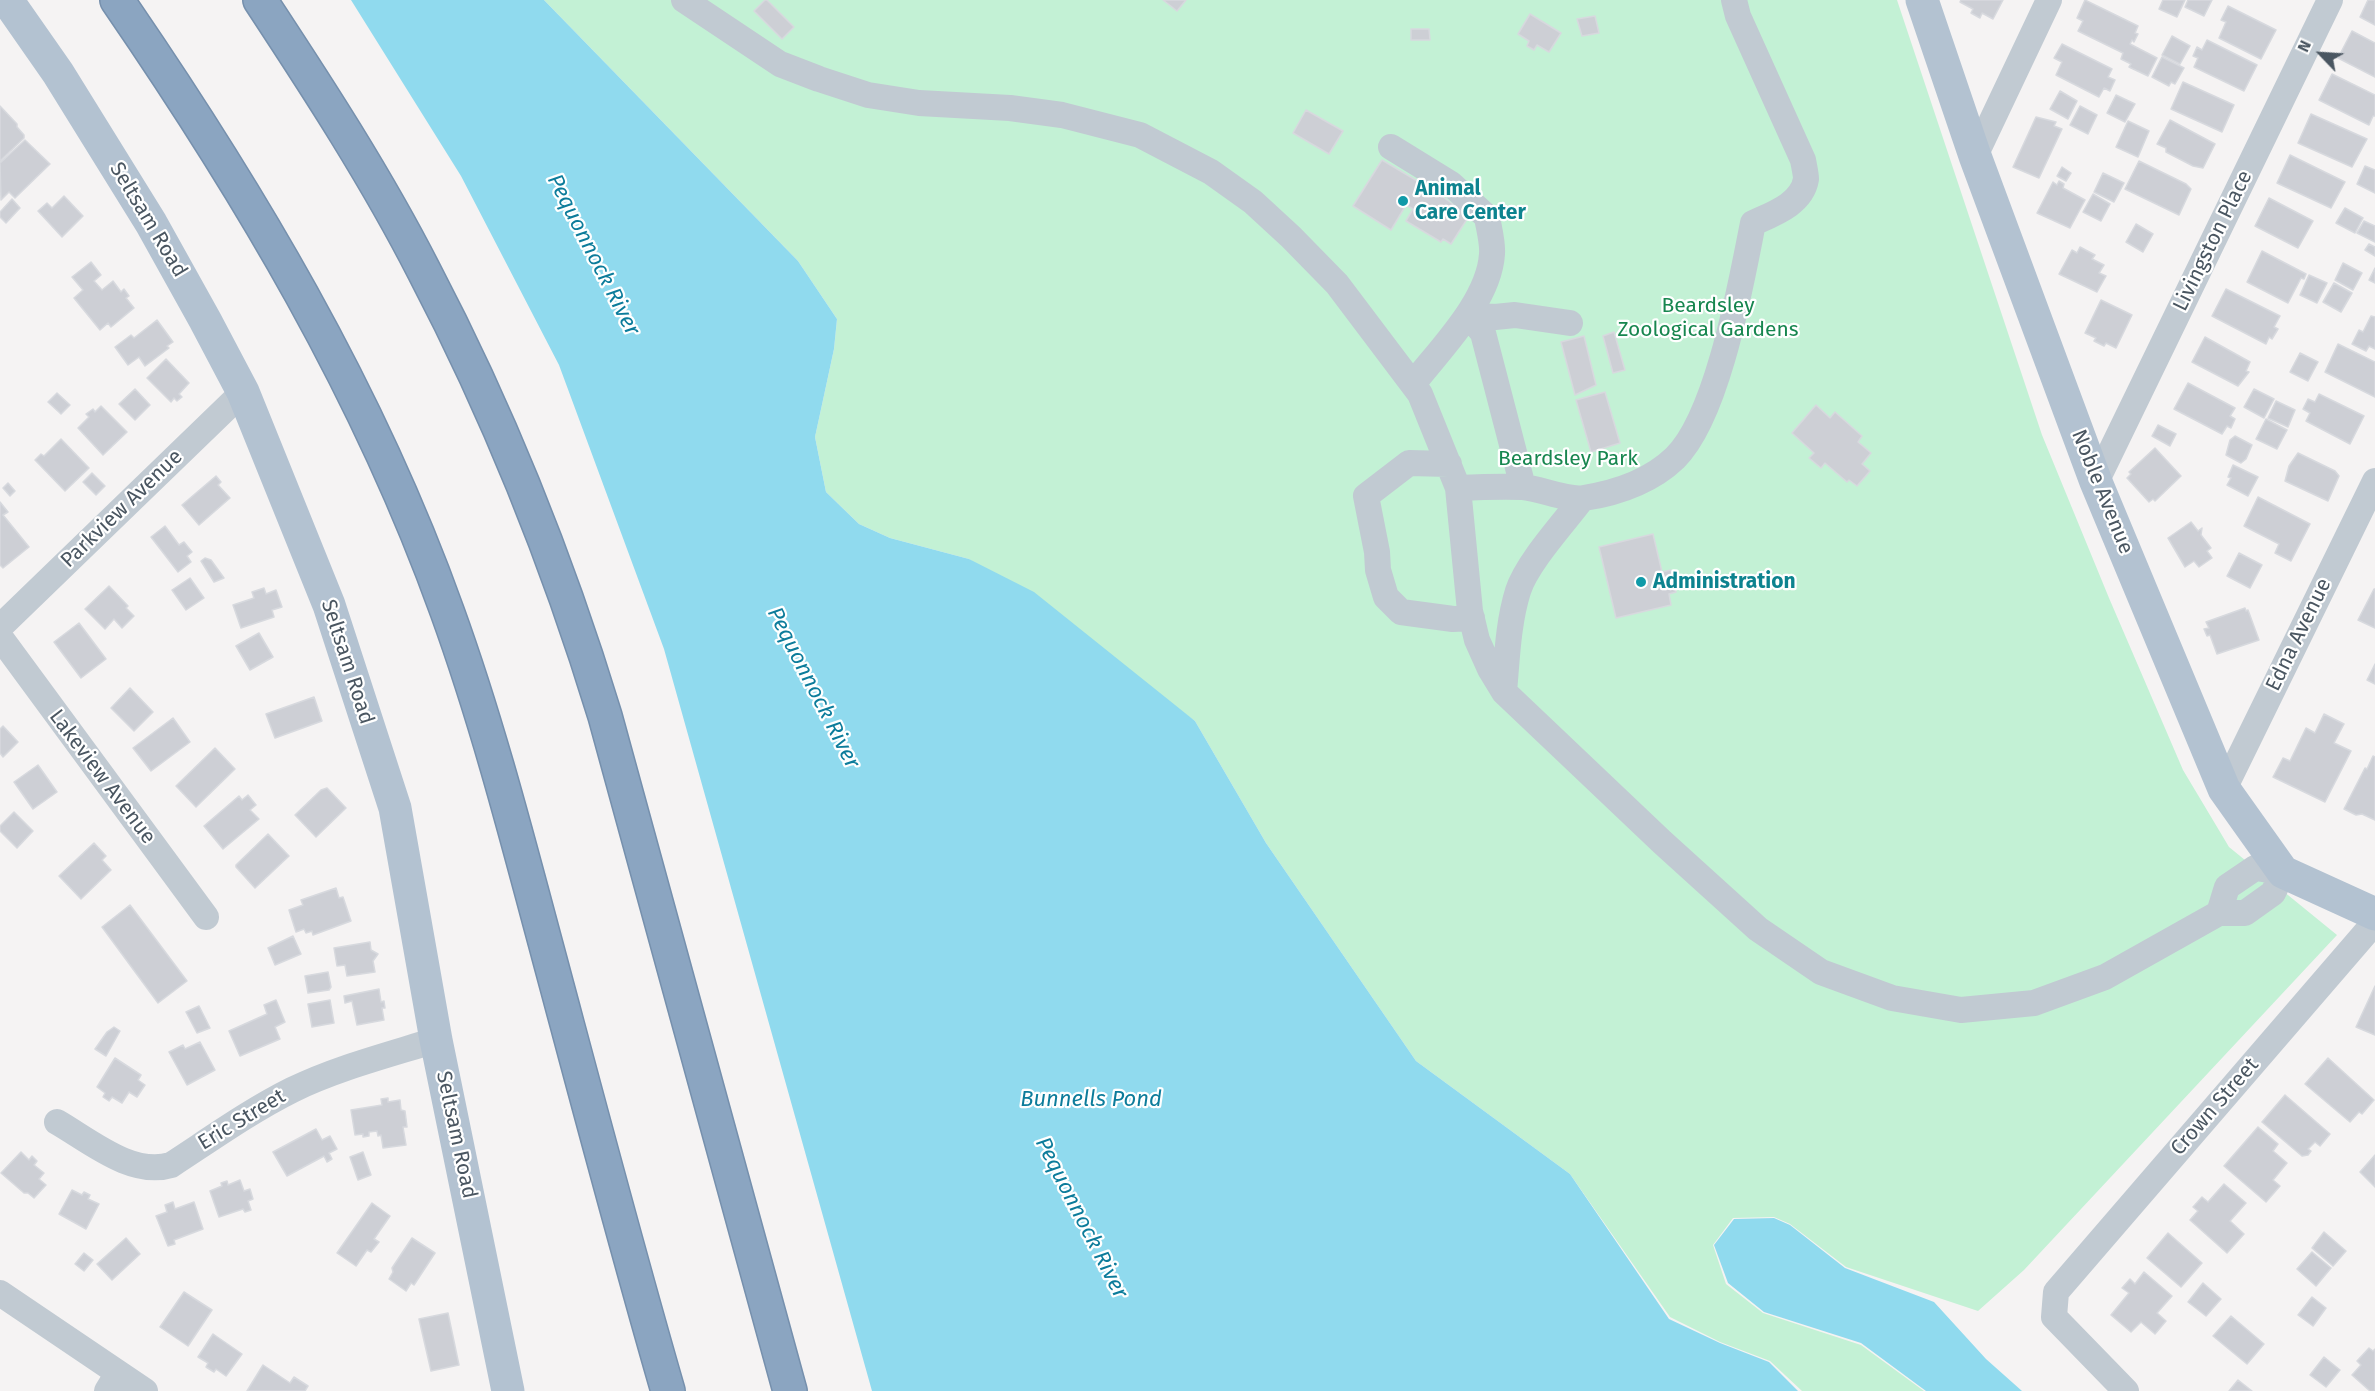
<!DOCTYPE html>
<style>
body{margin:0}
#map{position:relative;width:2375px;height:1391px;overflow:hidden;background:#f5f3f3;font-family:"Fira Sans",sans-serif}
canvas{display:block}
.north{position:absolute;left:2291px;top:24px;width:60px;height:60px;-webkit-text-stroke:4px #fff;paint-order:stroke;rotate:295deg;font-size:16px;font-weight:700;line-height:24px;text-align:center;color:#4a5661}
.north::after{content:'';display:block;margin:auto;width:21px;height:27px;background:#4a5661;clip-path:polygon(50% 0,100% 100%,50% 72%,0 100%)}
</style>
<div id="map">
<canvas width="2375" height="1391"></canvas>
<div class="north">N</div>
</div>
<script>
const g = document.querySelector('canvas').getContext('2d');
g.lineJoin = 'round';
function fillPath(path, color) { g.fillStyle = color; g.fill(path, 'evenodd'); }
function stroke(path, color, width, dash) { g.strokeStyle = color; g.lineWidth = width; g.lineCap = dash ? 'butt' : 'round'; g.setLineDash(dash || []); g.stroke(path); }
function label(font, color, halo, rows, align = 'center') {
  g.font = font + ' "Fira Sans",sans-serif'; g.lineWidth = 4.5; g.setLineDash([]); g.textBaseline = 'middle'; g.strokeStyle = halo; g.fillStyle = color; for (const [text, x, y, turn = 0] of rows) {
    g.save(); g.translate(x, y); g.rotate((+turn || 0) * Math.PI / 180); g.textAlign = isNaN(turn) ? turn : align; if (halo) g.strokeText(text, 0, 0); g.fillText(text, 0, 0); g.restore();
  }
}
fillPath(new Path2D(`
 M544,0H1897L2042,435L2109,598L2183,770L2229,847L2337,935L2024,1270L1978,1311L1846,1267L1790,1224L1774,1217L1733,1218L1713,1245L1726,1284L1763,1313L1861,1345L1924,1391H1802L1770,1361L1720,1342L1670,1317L1570,1174L1416,1061L1266,843L1195,721L969,559L890,538L859,524L826,492L815,437L834,349L837,319L798,261Z`), '#c3f1d5');
fillPath(new Path2D(`
 M351,0H544L798,261L837,319L834,349L815,437L826,492L859,524L890,538L969,559L1034,592L1195,721L1266,843L1416,1061L1570,1174L1669,1319L1720,1343L1769,1362L1798,1391H872L664,649L559,365L461,176Z
 M1774,1218L1790,1225L1845,1268L1934,1302L1986,1359L2022,1391H1926L1861,1343L1764,1312L1728,1283L1714,1245L1734,1219Z`), '#90daee');
const building = new Path2D(`
 M765,0H767L794,27L782,39L754,11Z
 M1163,0H1186L1177,11Z
 M1961,0H2003L1993,19L1982,13L1980,18L1971,13L1973,9L1960,2Z
 M2085,0L2138,26L2135,33L2138,34L2134,42L2132,40L2130,44L2157,58L2148,76L2129,67L2131,64L2121,59L2123,53L2078,31L2083,21L2077,18Z
 M2163,0H2185L2177,17L2159,9Z
 M2188,0H2212L2204,16L2185,7Z
 M2368,0H2375V25L2360,17Z
 M2228,6L2276,30L2261,59L2219,38L2226,22L2221,20Z
 M1530,14L1561,33L1549,52L1537,45L1534,50L1527,46L1529,41L1518,34Z
 M1595,16L1599,33L1582,36L1577,19Z
 M1411,29H1429L1430,40H1411Z
 M2352,31L2375,43V77L2338,58Z
 M2172,36L2190,46L2180,64L2162,55Z
 M2207,40L2257,65L2244,91L2194,67L2198,58L2193,56L2197,47L2202,50Z
 M2062,44L2112,69L2108,77L2115,80L2110,91L2104,88L2099,97L2056,75L2062,62L2054,58Z
 M2162,57L2184,68L2175,84L2171,82L2169,86L2152,77Z
 M2332,74L2375,95V116H2373L2369,125L2319,100Z
 M2183,82L2234,105L2222,132L2171,109Z
 M2060,91L2077,101L2068,119L2050,109Z
 M2116,95L2135,104L2125,122L2107,113Z
 M0,106L17,124V127L24,135V138L0,161Z
 M2080,106L2097,115L2088,134L2070,125Z
 M1306,110L1343,131L1329,154L1293,133Z
 M2311,114L2367,139L2352,167L2298,143Z
 M2036,117L2056,122L2054,126L2062,129L2039,178L2013,167Z
 M2170,120L2215,144L2203,168L2193,166L2166,152V148L2157,144Z
 M2128,121L2149,131L2138,157L2116,147Z
 M25,140L50,164L15,198L9,192L1,200L0,163Z
 M2290,155L2345,182L2331,208L2277,183Z
 M1382,160L1419,182L1415,190L1423,195L1431,182L1446,191L1443,197L1469,216L1451,244L1443,239L1441,242L1406,221L1413,209L1406,205L1391,230L1353,206Z
 M2139,161L2186,184L2191,189L2179,215L2125,189Z
 M2365,166L2375,170V193L2357,184Z
 M2062,167L2071,173L2066,181L2057,176Z
 M2103,173L2124,183L2114,202L2094,192Z
 M2059,181L2064,184L2063,188L2085,200L2070,228L2037,213L2053,182L2057,185Z
 M2093,194L2110,204L2101,221L2083,212Z
 M64,196L83,216L62,237L38,211L47,203L52,208Z
 M2269,198L2313,221L2298,248L2255,226Z
 M12,199L20,208L6,223L0,217V212Z
 M2345,208L2363,218L2355,233L2336,223Z
 M2364,221L2375,226V242L2357,233Z
 M2136,224L2153,234L2143,252L2126,242Z
 M2369,244L2375,247V256L2365,250Z
 M2080,247L2095,255L2092,259L2104,265L2099,273L2106,276L2097,292L2059,274L2072,250L2077,253Z
 M2262,251L2306,274L2304,279L2301,278L2288,303L2247,282Z
 M91,262L101,275L94,281L102,290L113,281L121,292L124,289L129,296L126,298L134,308L111,327L108,323L100,330L74,298L83,290L72,277Z
 M2343,263L2362,273L2353,290L2335,280Z
 M2375,268V283L2369,280Z
 M2309,275L2327,283L2317,303L2300,295Z
 M2334,283L2352,293L2341,312L2323,302Z
 M2226,289L2280,316L2274,327L2278,329L2272,339L2269,337L2266,344L2212,316Z
 M2101,300L2132,315L2116,348L2106,343L2104,346L2094,341L2096,338L2085,333Z
 M2371,316L2375,317V349L2369,346L2366,351L2352,344L2359,330L2363,332Z
 M157,320L173,342L167,346L169,348L145,366L139,357L128,365L115,347L131,335L134,338Z
 M1614,332L1625,370L1613,373L1603,336Z
 M1584,336L1596,385L1575,395L1561,342Z
 M2205,337L2250,362L2246,371L2249,372L2238,386L2192,362Z
 M2338,344L2375,362V397L2325,372Z
 M2300,353L2318,362L2308,381L2290,372Z
 M166,359L189,383L179,394L182,397L177,401L174,398L171,402L147,378Z
 M2188,383L2235,408L2230,416L2235,419L2231,428L2227,426L2222,434L2174,409Z
 M135,389L150,405L135,420L119,404Z
 M2254,389L2274,399L2264,418L2244,407Z
 M1605,392L1620,443L1591,452L1576,400Z
 M57,393L70,405L61,414L48,402Z
 M2319,394L2364,416L2350,444L2306,421L2310,413L2303,409L2308,399L2315,402Z
 M2276,401L2295,410L2288,427L2268,418Z
 M1816,405L1830,418L1835,412L1862,436L1858,442L1871,453L1862,464L1870,471L1857,486L1849,480L1847,482L1825,463L1821,468L1809,458L1814,453L1792,433Z
 M101,406L127,432L103,455L78,428L89,417L86,414L93,409L95,412Z
 M2266,419L2287,430L2277,449L2256,439Z
 M2158,425L2176,434L2170,446L2152,436Z
 M2235,436L2252,445L2246,459L2241,463L2226,455L2230,440Z
 M61,439L89,468L65,491L35,460L41,454L44,456Z
 M2155,448L2181,476L2155,501L2153,499L2149,502L2127,478L2131,474L2129,472Z
 M2298,453L2335,471L2339,476L2328,501L2285,481L2289,466Z
 M2233,465L2258,477L2248,496L2227,485L2231,478L2228,477Z
 M92,473L105,486L96,495L83,482Z
 M216,476L221,482L218,485L230,498L199,525L182,505Z
 M8,483L15,491L10,496L3,488Z
 M2258,497L2310,524L2291,561L2275,553L2279,544L2244,526Z
 M0,502L8,512L3,515L29,547L3,568L0,565Z
 M2191,522L2198,531L2202,528L2201,535L2211,548L2207,551L2212,558L2199,567L2194,561L2185,567L2168,538Z
 M165,526L179,545L184,542L192,552L187,556L191,562L178,572L151,537Z
 M1653,534L1662,572L1671,570L1676,592L1669,594L1671,605L1616,618L1599,547Z
 M2239,553L2262,565L2250,588L2227,576Z
 M205,558L211,560L224,578L214,582L201,561Z
 M190,578L204,598L186,610L172,590Z
 M109,586L128,606L126,608L134,616L122,628L114,619L105,629L85,609Z
 M264,588L266,594L276,590L282,607L272,610L274,617L241,628L233,605L254,598L252,592Z
 M2374,589H2375V628L2358,620Z
 M2245,608L2246,611L2248,610L2259,640L2217,654L2210,635L2207,636L2204,629L2209,628L2206,622Z
 M79,623L106,659L81,678L54,642Z
 M259,633L273,657L250,670L236,646Z
 M2375,664V684L2367,680Z
 M130,688L153,712L134,731L111,708Z
 M314,697L322,721L275,738L266,714Z
 M2324,714L2344,724L2334,743L2351,751L2325,802L2273,777L2283,758L2290,761L2306,728L2315,733Z
 M173,718L190,742L151,771L133,748Z
 M3,726L18,742L3,757L0,753V729Z
 M215,748L235,769L196,807L176,786Z
 M2373,756L2375,757V820L2362,814L2356,815L2344,809L2365,768L2367,769Z
 M38,765L57,792L33,809L14,782Z
 M327,788L346,808L316,837L295,815L321,790Z
 M248,795L256,805L250,810L259,819L223,849L204,826L239,796L242,800Z
 M14,812L33,831L17,848L0,831V826Z
 M268,834L289,856L255,888L236,867V865Z
 M94,843L106,856L102,860L111,870L81,899L59,876Z
 M336,888L339,898L343,897L351,921L313,935L312,931L306,933L304,929L296,932L289,910L303,905L301,900Z
 M130,905L187,981L158,1003L102,927Z
 M293,936L301,954L275,965L268,948Z
 M370,942L371,950L378,954L373,961L375,972L347,976L345,965L337,966L334,948Z
 M328,972L331,987L329,990L308,993L305,976Z
 M2375,986V1035L2356,1027Z
 M379,989L381,1002L384,1001L385,1008H382L384,1020L357,1025L352,1001L345,1003L344,996Z
 M276,1000L285,1022L275,1027L280,1039L240,1056L229,1031L267,1014L264,1005Z
 M330,1000L334,1023L312,1027L308,1004Z
 M199,1006L210,1028L197,1033L186,1012Z
 M114,1027L120,1031L106,1056L95,1049L107,1032Z
 M200,1042L215,1070L187,1085L169,1052L183,1045L185,1049Z
 M115,1058L141,1075L138,1080L145,1085L137,1097L129,1092L122,1103L112,1097L109,1101L103,1097L105,1093L97,1087Z
 M2328,1058L2374,1100L2362,1114L2359,1112L2350,1122L2305,1084Z
 M2285,1095L2330,1134L2320,1146L2315,1142L2308,1149L2311,1151L2308,1155L2302,1156L2262,1122Z
 M388,1098V1102L400,1100L401,1110L405,1111L407,1127H403L406,1145L383,1148L381,1135L378,1136L377,1131L369,1132V1136L363,1137V1134L355,1135L351,1110L382,1105L381,1099Z
 M2258,1127L2278,1144L2273,1151L2287,1163L2273,1180L2280,1186L2266,1202L2224,1166Z
 M316,1129L322,1140L330,1136L337,1149L329,1153L332,1159L327,1162L324,1156L287,1176L273,1152Z
 M21,1152L29,1160L32,1156L37,1161L34,1165L44,1173L39,1179L46,1185L34,1198L28,1193H24L1,1173Z
 M363,1152L371,1175L358,1180L350,1157Z
 M2375,1155V1187L2360,1172Z
 M240,1180L244,1191L250,1189L253,1199L248,1201L251,1210L245,1212L243,1209L219,1217L210,1191L222,1186L221,1183L227,1181L228,1185Z
 M2224,1184L2246,1203L2230,1221L2244,1234L2227,1253L2190,1220L2198,1211L2193,1207L2202,1197L2208,1202Z
 M72,1190L82,1195L84,1192L90,1195L88,1199L99,1204L86,1229L59,1214Z
 M173,1202L175,1209L194,1202L203,1229L174,1240L175,1244L168,1246L156,1216L167,1212L165,1205Z
 M372,1203L390,1216L374,1239L379,1242L371,1252L367,1250L356,1266L337,1253Z
 M2324,1232L2346,1251L2333,1266L2312,1248Z
 M2168,1233L2202,1263L2181,1287L2147,1258Z
 M126,1238L140,1254L112,1280L97,1264Z
 M412,1238L435,1253L414,1285L411,1283L406,1291L389,1279L393,1272L392,1268Z
 M2312,1252L2331,1268L2316,1286L2297,1269Z
 M84,1253L93,1260L84,1271L75,1264Z
 M2144,1272L2172,1296L2157,1313L2166,1321L2155,1334L2141,1322L2131,1332L2111,1315L2129,1293L2122,1288L2130,1279L2135,1284Z
 M2203,1283L2221,1299L2206,1316L2188,1302Z
 M184,1292L212,1310L188,1346L160,1327Z
 M2312,1297L2326,1308L2313,1326L2298,1315Z
 M448,1313L459,1365L431,1371L419,1319Z
 M2231,1316L2264,1344L2247,1364L2213,1336Z
 M213,1334L242,1354L226,1376L216,1369L214,1372L206,1367L208,1363L198,1357Z
 M2369,1348L2373,1351L2375,1349V1391H2370L2352,1375L2361,1365L2357,1361Z
 M2324,1357L2340,1370L2326,1387L2310,1375Z
 M263,1365L290,1383L294,1377L308,1386L305,1391H247Z
 M2238,1380L2252,1391H2229Z`);
fillPath(building, '#cdcfd5');
stroke(building, '#d7d9de', 1.5);
const highway = new Path2D(`
 M117,0C249,192 368,391 447,611C484,713 512,818 540,923C582,1079 623,1236 668,1391
 M260,0C318,88 376,177 424,271C499,414 558,562 605,716L790,1391`);
stroke(highway, '#7690ad', 36);
stroke(new Path2D(`
 M684,0L780,64L819,79L868,95L919,103L1010,108L1062,115L1140,135L1211,172L1253,202L1291,237L1337,284L1420,394L1458,488L1470,611L1477,640L1490,669L1504,692L1662,842L1758,929L1821,972L1892,998L1961,1010L2034,1003L2105,977L2219,913H2245L2273,893L2283,872L2255,868L2227,887L2219,913
 M1391,147L1451,184L1487,217C1489,229 1493,243 1492,254C1489,301 1441,348 1413,384
 M1975,156L2049,0
 M1468,315L1483,333L1523,487
 M1468,315L1495,317L1515,315L1570,323
 M1449,464L1409,463L1366,496L1377,552L1378,570L1386,597L1401,612L1453,619L1472,618
 M2096,482L2330,0
 M1458,488C1479,487 1501,486 1522,487C1540,488 1567,501 1584,498C1616,493 1651,481 1675,458C1718,416 1741,283 1753,223C1773,214 1802,204 1806,179C1806,174 1804,166 1803,160L1738,16L1734,0
 M0,627L243,392
 M0,637L206,917
 M1504,692C1507,659 1508,623 1518,591C1527,563 1563,524 1582,499
 M2224,789L2375,481
 M57,1122C90,1141 132,1177 171,1165C211,1139 250,1111 292,1090C337,1068 388,1055 436,1040
 M0,1293L145,1391
 M107,1391L118,1373
 M2126,1391L2054,1317L2056,1292L2375,922`), '#c1cad2', 26);
stroke(new Path2D(`
 M7,0L58,73L151,223L205,320L243,392L329,605L395,808L436,1040L508,1391
 M1922,0L1975,156L2096,482L2224,789L2283,872L2375,914`), '#b3c2d1', 33);
stroke(highway, '#8ba5c1', 33);
for (const [x, y, r, color] of [
 [1403,201,6,"#0f9aa8"],
 [1641,582,6,"#0f9aa8"]
]) { const dot = new Path2D(); dot.arc(x, y, r, 0, 2 * Math.PI); g.fillStyle = color; g.fill(dot); stroke(dot, '#fff', 2); }
label('bold 21px', '#0d838f', '#fff', [
 ["Animal",1415,189],
 ["Care Center",1415,213],
 ["Administration",1653,582]
], 'left');
label('21px', '#4a5661', '#fff', [
 ["Seltsam Road",148,220,59],
 ["Livingston Place",2213,241,-64],
 ["Noble Avenue",2102,492,68],
 ["Parkview Avenue",122,509,-44],
 ["Edna Avenue",2299,635,-64],
 ["Seltsam Road",347,662,72],
 ["Lakeview Avenue",102,777,53],
 ["Crown Street",2215,1107,-49],
 ["Eric Street",242,1120,-31],
 ["Seltsam Road",456,1135,78]
]);
label('21px', '#17864f', '#fff', [
 ["Beardsley",1708,306],
 ["Zoological Gardens",1708,330],
 ["Beardsley Park",1568,459]
]);
label('italic 22px', '#0c7c9b', '#fff', [
 ["Pequonnock River",593,255,63],
 ["Pequonnock River",813,688,63],
 ["Bunnells Pond",1091,1100],
 ["Pequonnock River",1081,1218,63]
]);
</script>
